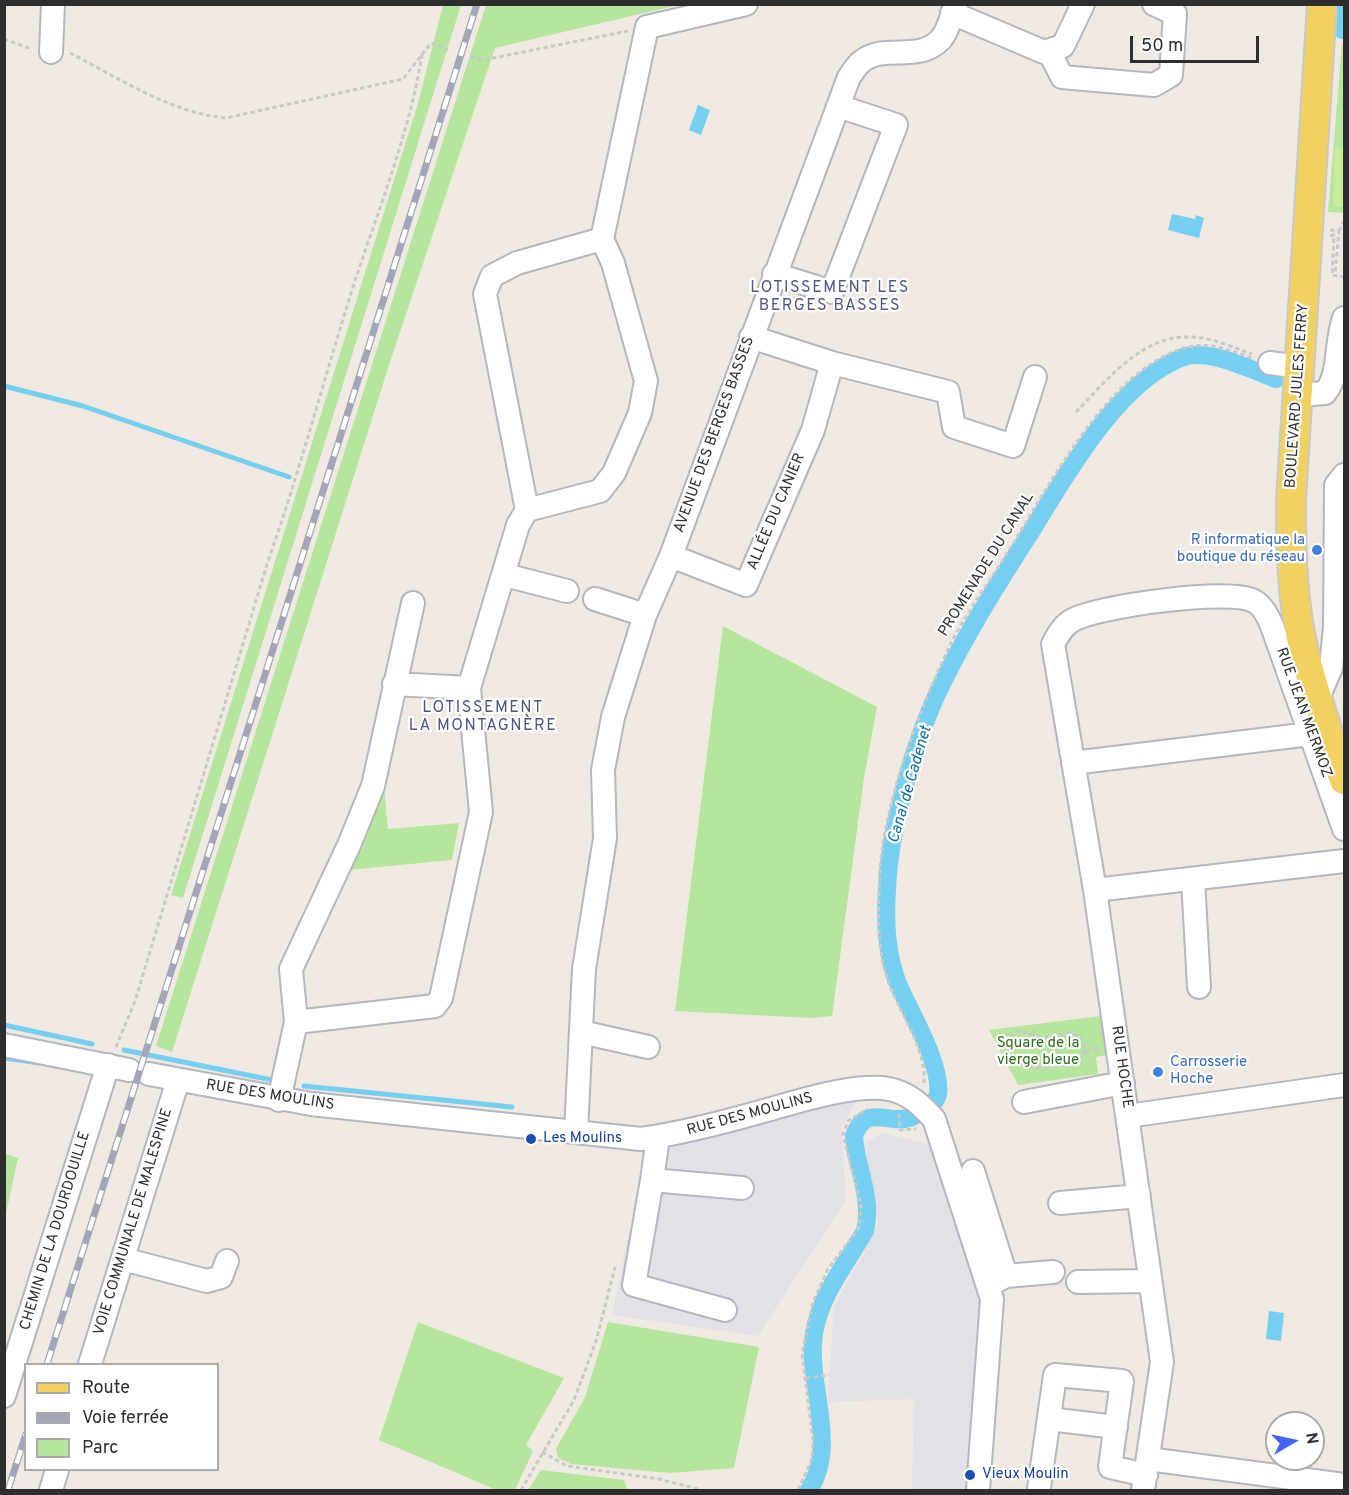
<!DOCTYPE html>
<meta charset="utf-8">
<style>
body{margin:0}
#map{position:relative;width:1349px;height:1495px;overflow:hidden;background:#efe9e1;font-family:Overpass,sans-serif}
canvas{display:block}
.frame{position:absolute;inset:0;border:6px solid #2e2e2e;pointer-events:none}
.legend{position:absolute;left:24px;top:1363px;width:195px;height:108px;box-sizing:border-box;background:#fff;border:2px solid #ababab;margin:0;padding:8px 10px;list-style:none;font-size:18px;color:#2e2e2e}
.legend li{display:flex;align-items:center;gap:12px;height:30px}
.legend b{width:30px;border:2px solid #ababab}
.north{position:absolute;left:1265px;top:1411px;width:60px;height:60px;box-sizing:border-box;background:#fff;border:2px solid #ababab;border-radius:50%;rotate:81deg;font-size:16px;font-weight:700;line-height:24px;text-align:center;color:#2e2e2e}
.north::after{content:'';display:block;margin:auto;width:21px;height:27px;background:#4264fb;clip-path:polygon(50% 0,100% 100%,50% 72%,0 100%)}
.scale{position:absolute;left:1130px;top:36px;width:129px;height:27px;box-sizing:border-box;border:3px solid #2e2e2e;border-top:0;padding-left:8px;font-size:18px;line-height:21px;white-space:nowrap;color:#2e2e2e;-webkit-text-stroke:4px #fff;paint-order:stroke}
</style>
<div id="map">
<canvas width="1349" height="1495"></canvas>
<div class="frame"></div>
<ul class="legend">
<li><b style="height:8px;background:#f2d163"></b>Route</li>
<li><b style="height:8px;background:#a3a6b8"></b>Voie ferrée</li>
<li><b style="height:16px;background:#b6e59e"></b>Parc</li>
</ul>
<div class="north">N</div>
<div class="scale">50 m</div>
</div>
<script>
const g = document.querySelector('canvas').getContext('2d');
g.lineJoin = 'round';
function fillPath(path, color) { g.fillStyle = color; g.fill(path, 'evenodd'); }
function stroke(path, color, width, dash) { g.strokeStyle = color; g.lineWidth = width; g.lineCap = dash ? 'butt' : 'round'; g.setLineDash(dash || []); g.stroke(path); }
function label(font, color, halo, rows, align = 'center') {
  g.font = font + ' Overpass,sans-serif'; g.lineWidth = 4.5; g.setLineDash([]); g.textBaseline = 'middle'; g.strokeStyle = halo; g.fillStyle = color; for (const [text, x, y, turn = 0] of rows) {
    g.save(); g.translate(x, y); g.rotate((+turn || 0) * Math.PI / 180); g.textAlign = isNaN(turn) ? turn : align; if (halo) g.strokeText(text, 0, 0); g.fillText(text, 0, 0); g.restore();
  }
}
fillPath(new Path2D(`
 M860,1096L841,1128L846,1200L758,1336L612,1315L646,1151L723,1134L789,1110Z
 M883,1133L928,1144L984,1301L971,1490H912L914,1399L828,1402L834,1307L878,1226L865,1143Z`), '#e3e1e8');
fillPath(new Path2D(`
 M443,5H461L183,898L171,895L418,103Z
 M486,5H678L495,48L389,365L172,1052L156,1046Z
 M1344,43V213L1328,212L1342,44Z
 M723,626L877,707L864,778L832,1016L811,1018L675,1011Z
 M384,787L388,829L459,823L452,860L348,870Z
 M1101,1016L1107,1055L1096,1057L1098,1074L1018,1085L989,1030Z
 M5,1154L18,1158L5,1218L4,1154Z
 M418,1322L564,1378L526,1445L533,1451L515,1490H497L379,1440Z
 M608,1322L759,1347L734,1468L669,1473L571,1464L558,1458L556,1449L585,1397Z
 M541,1470L624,1480L627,1490H528Z`), '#b6e59e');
fillPath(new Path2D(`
 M1335,148L1344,149V207L1333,206Z`), '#c9ec9a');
fillPath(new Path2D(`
 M698,105L710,110L701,135L689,130Z
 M1172,214L1195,219L1196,215L1204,218L1199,238L1168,230Z
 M1269,1311L1284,1313L1281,1341L1266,1339Z`), '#75cff0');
stroke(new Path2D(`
 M4,386L83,406L289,477
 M4,1025L92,1044
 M124,1050L272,1080
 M4,1058L40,1063
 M304,1086L512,1107`), '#75cff0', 5);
stroke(new Path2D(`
 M1342,30L1344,4
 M809,1490C839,1444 806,1383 814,1333C821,1294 846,1264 865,1231C873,1197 856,1168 854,1136C867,1102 888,1126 912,1117C916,1115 921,1111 925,1109C932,1104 936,1102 938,1094C942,1065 911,1014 899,986C886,955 885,922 887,889C889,832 914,743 938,692C963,639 995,588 1027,538C1063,481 1115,384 1181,358C1207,347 1252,370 1276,379`), '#75cff0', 18);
const minor = new Path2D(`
 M952,13L1051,55L1062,77L1154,85L1171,75L1175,14L1154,4
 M51,52L53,4
 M1044,52L1063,46L1083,4
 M774,274L832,292L896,125L838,106
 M751,337L832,363L948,392L954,427L1013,446L1035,377
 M1270,363L1300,367
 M1298,395L1325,393C1341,373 1335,342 1344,318
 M527,510L600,491L614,473L640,413L646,381L613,263L602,239L647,27L746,4
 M671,556L746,585L813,430L832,363
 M505,575L567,591
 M595,599L645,615
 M394,684L469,688
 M1318,698L1331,668L1335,627L1336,485L1344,475
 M1073,763L1310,734
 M1193,879L1199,987
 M1095,890L1344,861
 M296,1022L435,1006L441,998L481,812L469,688L518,525L527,510L485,294L492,276L517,263L602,239
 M581,1032L648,1047
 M4,1045L129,1070
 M149,1074L311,1104L641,1139C684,1133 725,1122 767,1110C800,1101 855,1083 889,1089C909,1093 921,1105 934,1119L992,1299L978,1490
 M279,1100L296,1022L291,969L349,845L373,786L413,603
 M1024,1102L1123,1083
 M1128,1116L1344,1085
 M576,1132L584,969L605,838L603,770L613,717L645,615L671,556L849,77C853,72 856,66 861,62C884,42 918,64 941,39C948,31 952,15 956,4
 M658,1137L652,1180L742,1188
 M973,1171L1006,1276L988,1286
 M652,1180L634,1285L725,1310
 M1060,1203L1139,1196
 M123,1259L207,1281L221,1277L227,1261
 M1006,1276L1053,1272
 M1078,1282L1150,1281
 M90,1364L178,1080
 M4,1396L108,1065
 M1049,1419L1116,1427
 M1148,1459L1344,1485
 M1039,1488L1055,1375L1122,1381L1110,1467L1146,1475
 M51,1490L57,1470
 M1143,1490L1162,1362L1095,890L1053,644C1058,635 1063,625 1073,620C1099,606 1228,588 1254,601C1263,606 1268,616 1272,626L1344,829`);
const major = new Path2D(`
 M1322,4L1291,500C1291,550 1292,602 1304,652C1315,695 1330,738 1344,780`);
stroke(minor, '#b4b7c1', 26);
stroke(major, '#c9c9c9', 32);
stroke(new Path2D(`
 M4,39L31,49
 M70,53C119,78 171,113 226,118L403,79L431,43L448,50
 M470,57L483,60L628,31
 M1330,230L1339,231L1335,274
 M1339,231L1344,221
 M1330,236L1334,235L1332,275L1344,277
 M1076,412C1105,382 1142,335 1189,337C1211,337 1232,347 1252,354
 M1050,1038L1058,1053L1065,1055V1066
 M116,1047L135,1001L268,561C300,471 324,378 353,287C378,210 409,135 422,55
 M1086,1051L1076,1064C1070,1066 1064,1065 1057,1066C1034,1071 1007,1068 1008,1038L1018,1031L1046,1038L1070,1032L1081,1038L1086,1051L1098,1049
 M924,1083C927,1049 899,1012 888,981C876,947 878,907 880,872C884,801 920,709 950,645C966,613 989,583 1008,552C1048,488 1113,359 1194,346C1213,343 1234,352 1252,358
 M899,1114L900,1130L916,1129
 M806,1378L829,1375
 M542,1452L567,1466L659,1479L702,1490
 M521,1490L574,1400L596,1341L615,1267
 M798,1490L812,1459L813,1440L802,1354L813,1302L828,1269L859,1228L861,1204L843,1135L848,1121L868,1109`), '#c9c9c9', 3, [4.5, 3]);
stroke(minor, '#fff', 22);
stroke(major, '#f2d163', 28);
const rail = new Path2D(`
 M47,1364L477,4
 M8,1490L26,1434`);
stroke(rail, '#a3a6b8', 7);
stroke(rail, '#fff', 4.5, [14]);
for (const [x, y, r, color] of [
 [1317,550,6,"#3f7fe0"],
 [1158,1072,6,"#3f7fe0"],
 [531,1139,6,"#1a4fb4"],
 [970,1475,6,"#1a4fb4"]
]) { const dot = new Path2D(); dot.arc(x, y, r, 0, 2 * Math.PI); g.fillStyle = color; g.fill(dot); stroke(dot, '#fff', 2); }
label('15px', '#2e2e2e', '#fff', [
 ["BOULEVARD JULES FERRY",1298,396,-86],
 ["AVENUE DES BERGES BASSES",715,435,-70],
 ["ALLÉE DU CANIER",777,512,-67],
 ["PROMENADE DU CANAL",987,565,-58],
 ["RUE JEAN MERMOZ",1303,713,70],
 ["RUE HOCHE",1121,1067,82],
 ["RUE DES MOULINS",270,1096,9],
 ["RUE DES MOULINS",750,1115,-15],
 ["VOIE COMMUNALE DE MALESPINE",134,1222,-73],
 ["CHEMIN DE LA DOURDOUILLE",56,1231,-73]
]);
label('15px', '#366cbe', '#fff', [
 ["R informatique la",1305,541],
 ["boutique du réseau",1305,558],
 ["Carrosserie",1170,1063,"left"],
 ["Hoche",1170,1080,"left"]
], 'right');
label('15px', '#2c6e1b', '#fff', [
 ["Square de la",1038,1044],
 ["vierge bleue",1038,1061]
]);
label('15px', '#164399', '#fff', [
 ["Les Moulins",543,1139],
 ["Vieux Moulin",982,1475]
], 'left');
g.letterSpacing = '1.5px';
label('16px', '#4d5680', '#fff', [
 ["LOTISSEMENT LES",830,289],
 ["BERGES BASSES",830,307],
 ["LOTISSEMENT",483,709],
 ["LA MONTAGNÈRE",483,727]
]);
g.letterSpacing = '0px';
label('italic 16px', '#0d6fa3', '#fff', [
 ["Canal de Cadenet",911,785,-74]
]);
</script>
